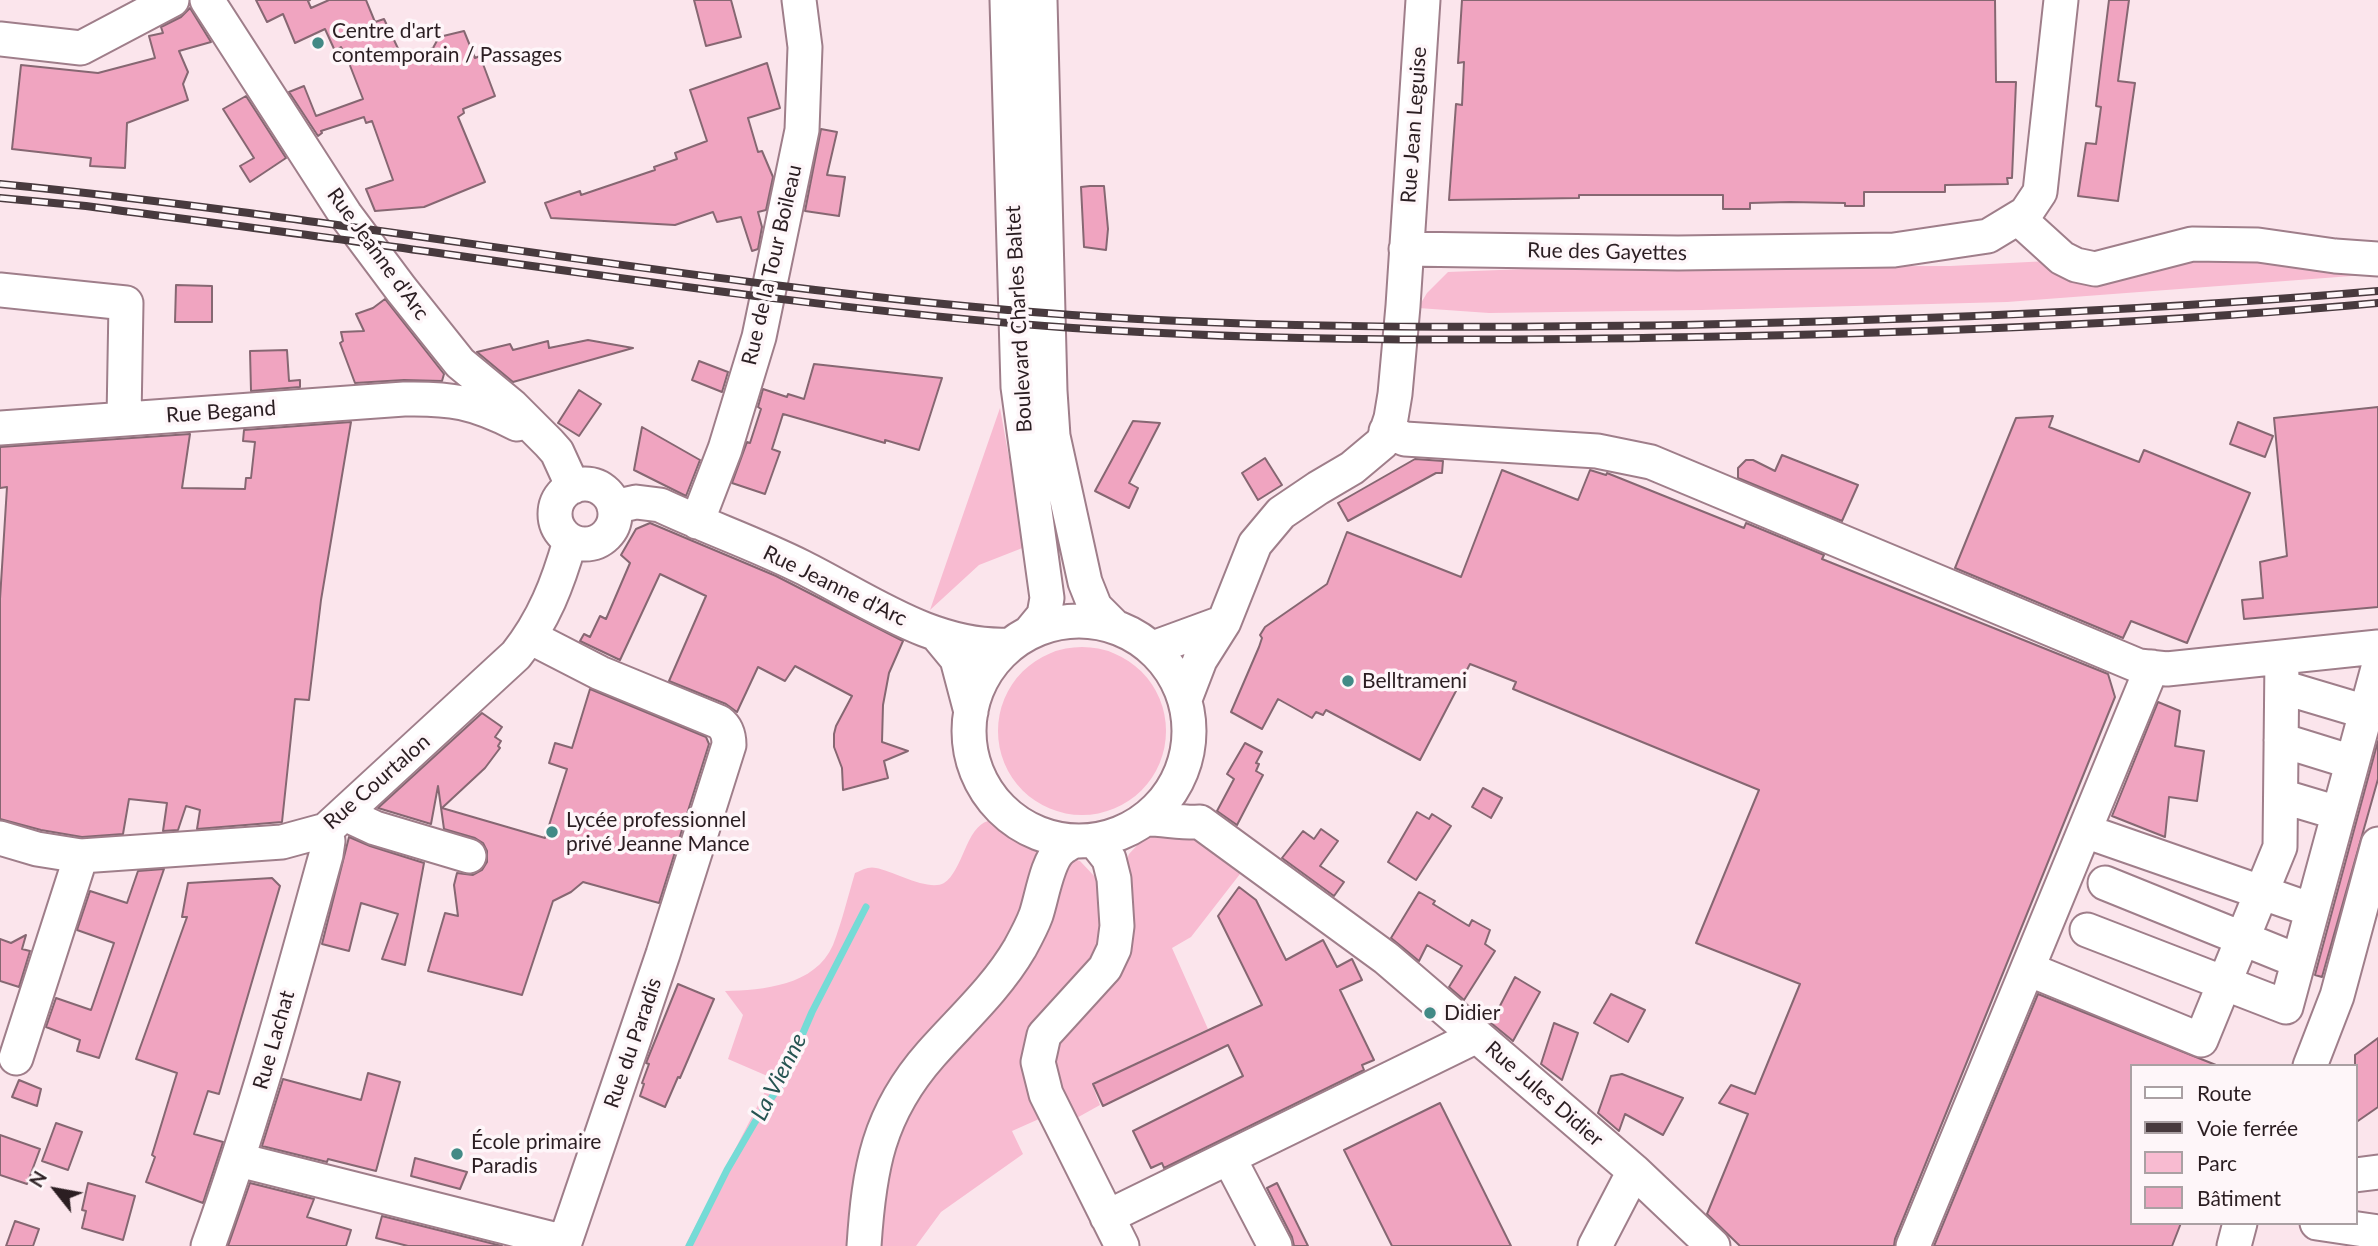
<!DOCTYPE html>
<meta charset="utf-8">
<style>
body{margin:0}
#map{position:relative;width:2378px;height:1246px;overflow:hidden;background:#fbe5ec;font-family:Lato,sans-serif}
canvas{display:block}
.legend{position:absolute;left:2130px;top:1064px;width:228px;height:161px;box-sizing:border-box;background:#fef6f9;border:2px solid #aaa0a3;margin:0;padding:9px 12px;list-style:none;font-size:21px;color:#2b1e22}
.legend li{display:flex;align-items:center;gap:14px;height:35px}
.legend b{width:35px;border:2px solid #aaa0a3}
.north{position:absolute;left:21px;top:1155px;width:70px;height:70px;-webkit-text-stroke:5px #fef6f9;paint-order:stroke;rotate:301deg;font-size:19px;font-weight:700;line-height:28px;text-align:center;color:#2b1e22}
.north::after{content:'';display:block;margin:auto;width:24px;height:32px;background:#2b1e22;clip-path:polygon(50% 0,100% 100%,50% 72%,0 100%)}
</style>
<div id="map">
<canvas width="2378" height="1246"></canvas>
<ul class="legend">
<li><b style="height:9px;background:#fff"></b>Route</li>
<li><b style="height:9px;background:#483a3e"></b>Voie ferrée</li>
<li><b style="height:19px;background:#f8bbd1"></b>Parc</li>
<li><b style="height:19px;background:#f0a4c0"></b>Bâtiment</li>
</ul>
<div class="north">N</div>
</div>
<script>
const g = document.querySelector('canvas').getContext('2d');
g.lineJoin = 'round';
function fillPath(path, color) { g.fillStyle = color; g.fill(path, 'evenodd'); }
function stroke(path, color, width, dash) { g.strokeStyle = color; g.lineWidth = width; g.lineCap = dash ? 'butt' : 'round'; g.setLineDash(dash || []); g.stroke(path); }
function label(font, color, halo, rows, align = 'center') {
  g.font = font + ' Lato,sans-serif'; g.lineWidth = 7; g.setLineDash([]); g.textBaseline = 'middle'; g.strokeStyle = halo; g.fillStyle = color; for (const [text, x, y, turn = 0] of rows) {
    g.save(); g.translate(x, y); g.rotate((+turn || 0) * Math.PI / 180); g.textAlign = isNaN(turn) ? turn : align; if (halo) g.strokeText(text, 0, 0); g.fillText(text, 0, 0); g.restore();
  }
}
fillPath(new Path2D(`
 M2186,254L2378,274L2007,302L1702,310L1489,313L1418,308L1427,293L1448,272L1577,267L1950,266Z
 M1000,408L1025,547L979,565L930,610Z
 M998 731a84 84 0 1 1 168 0a84 84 0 1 1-168 0Z
 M988,821L996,823L1036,847L1080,861L1097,879L1123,870L1129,854L1143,839L1151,835L1193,838L1240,874L1191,937L1172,948L1208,1029L1092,1084L1100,1105L1073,1120L1039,1119L1012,1131L1023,1154L941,1212L916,1246H685L772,1078L728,1059L743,1015L725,991C763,990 815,986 833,945C842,922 848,896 855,873C862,870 869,866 876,868C893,871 929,892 944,883C963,871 966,827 988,821Z`), '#f8bbd1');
stroke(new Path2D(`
 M689,1246L727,1170L755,1122L781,1084L812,1012L866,907`), '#75dbd6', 7);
const building = new Path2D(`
 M256,0H310L308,1L311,8L329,0H366L375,22L384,19L403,59L433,48L439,37L464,31L475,58L480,56L495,96L463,109L464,113L458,117L485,182L424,207L375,211L366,189L393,180L372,121L366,123L364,117L321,131L322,133L318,136L289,92L304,86L316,116L363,99L349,63L341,47L335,51L325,29L295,43L283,14L267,22Z
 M694,0H731L741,37L706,46Z
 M1462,0H1995L1996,82H2016L2012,178H2007L2008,184L1945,185V192H1864V206H1845V203L1790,202L1750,203V209H1723V195H1579V198L1449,200L1456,104L1462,105L1464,62L1458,63Z
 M2109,0H2129L2118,81L2135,83L2118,201L2078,196L2086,143L2096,144L2101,107L2096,106Z
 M190,8L211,42L179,51L188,72L183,84L188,100L127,123L125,168L90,166L91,158L12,149L21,65L98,73L155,58L149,36L163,33L161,27L181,17Z
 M767,63L780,108L748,118L758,152L762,151L773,177L766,210L758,212L762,227L758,249L752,251L741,217L717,222L713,212L675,225L551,218L545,203L580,191L581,195L655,170L654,167L677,159L675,153L707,141L690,90Z
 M246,96L286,158L250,182L240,166L254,158L223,109Z
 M821,129L837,132L827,175L845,177L839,216L805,211Z
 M1090,186H1104L1108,229L1106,250L1084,247L1081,187Z
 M176,285L212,286V322H175Z
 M385,299L444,374L442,381L404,380L355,383L340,343L343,341L341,332L364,331L356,314L373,308Z
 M588,340L633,348L513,382L477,352L510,344L513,350L548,341L549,348Z
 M287,350L289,381L300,380V387L251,391L250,351Z
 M699,361L728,372L722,392L692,380Z
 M814,364L942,378L919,450L885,440V443L783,414L772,449L780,452L765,494L732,483L747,442L750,443L761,409L758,407L763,389L787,397L788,394L804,399Z
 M579,390L601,404L579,436L558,423Z
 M2378,407V607L2244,619L2242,600L2263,598L2260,562L2287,556L2274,418Z
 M2053,416L2049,427L2139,462L2144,450L2250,493L2187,643L2131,621L2123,638L1955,568L2016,418Z
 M1133,421L1160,423L1129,483L1138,488L1129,508L1095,491Z
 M351,422L321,600L309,700L295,699L282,822L197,829L200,810L186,806L178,830L163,831L167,803L129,799L123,834L82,837L41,830L0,819V599L7,487L0,488V447L190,434L182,488L245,489L246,478H251L255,442L243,441L244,430Z
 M2238,422L2273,436L2265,457L2230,444Z
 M642,427L700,460L686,496L634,470Z
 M1782,455L1858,485L1842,521L1738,478V468L1746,460H1753L1775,471Z
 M1265,458L1282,485L1258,500L1242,473Z
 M1415,459L1443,461L1442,473H1436L1348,521L1338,503Z
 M1502,470L1578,500L1590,470L1606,475L1607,473L1744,528L1746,523L1824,555L1822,559L2108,674L2115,697L1895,1239L1894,1246H1740L1707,1214L1748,1114L1719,1103L1731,1085L1755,1094L1800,984L1696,943L1759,790L1513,689L1516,682L1470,664L1420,760L1326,710L1323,715L1316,712L1312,718L1278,699L1262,729L1231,712L1259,647L1262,638L1260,635L1265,627L1327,584L1347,532L1461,577Z
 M650,523L776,576L903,641L889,673L883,705L882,742L908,751L884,761L888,778L843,790L842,768L834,747V734L836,726L852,696L795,666L785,681L758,667L737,712L726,704L669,681L706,596L660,574L620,660L580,641L584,634L590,637L600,616L606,619L630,563L621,555L636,529Z
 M590,689L706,737L709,744L659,903L583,882L571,892L553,901L522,995L428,971L445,913L458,916L454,885L457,873L473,875L482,870L487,862V851L483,843L475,838L444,829L438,786L431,824L378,808L482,713L502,727L495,737L501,741L498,746L500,748L485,768L442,808L545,838L567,769L549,763L555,743L572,748Z
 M2158,702L2180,711L2175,746L2204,751L2197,801L2169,797L2165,837L2112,816Z
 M2378,741V779L2322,977L2315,975Z
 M1245,743L1262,752L1256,763L1259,764L1256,771L1263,775L1237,825L1217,811L1234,779L1227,774Z
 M1483,788L1502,798L1491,818L1472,807Z
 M1417,812L1429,819L1432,814L1451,826L1416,880L1388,862Z
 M1321,829L1338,841L1320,866L1344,882L1334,896L1282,858L1303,831L1314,839Z
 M349,837L370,846L424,863L405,965L382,959L398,914L361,903L349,951L322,944Z
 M164,869L99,1058L77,1051L80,1040L46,1027L56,998L91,1010L114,943L77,930L90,891L127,903L138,871Z
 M272,878L280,886L219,1094L208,1091L194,1134L223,1142L203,1203L146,1182L155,1157L152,1155L177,1073L136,1059L187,917H182L188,883Z
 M1239,887L1256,900L1286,960L1323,940L1337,967L1352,959L1362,980L1340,990L1374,1060L1362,1065L1364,1070L1164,1168L1162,1163L1151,1168L1133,1131L1243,1076L1228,1045L1103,1106L1093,1084L1262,1005L1218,916Z
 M1419,892L1435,901L1433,904L1469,926L1472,920L1490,930L1485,944L1495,951L1464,1000L1449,987L1462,966L1427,945L1419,961L1391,938Z
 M26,935L22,949L30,951L19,987L0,981V939L11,943Z
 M1515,977L1540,992L1513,1041L1491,1023Z
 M678,984L714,999L680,1078L678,1077L665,1107L640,1096L644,1084L642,1083L649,1064L646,1063Z
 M1611,994L1645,1010L1628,1042L1594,1023Z
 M2038,994L2216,1065L2131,1066V1223H2181L2172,1246H1934Z
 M1554,1023L1578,1033L1562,1080L1541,1064Z
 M2378,1038V1107L2355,1123V1055Z
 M368,1073L400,1082L376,1171L328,1159L327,1162L262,1146L283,1079L361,1100Z
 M1622,1074L1683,1098L1663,1135L1625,1114L1619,1131L1598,1113L1611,1076Z
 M19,1080L41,1089L37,1106L12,1097Z
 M1440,1103L1511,1246H1392L1344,1150Z
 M56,1123L82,1132L68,1170L42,1161Z
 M0,1135L40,1149L27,1184L0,1175Z
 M415,1158L467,1172L460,1189L411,1176Z
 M88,1183L135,1196L123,1240L82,1228L86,1211L82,1210Z
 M250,1183L314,1199L307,1217L351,1230L346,1246H228Z
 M1277,1183L1308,1246H1294L1292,1237L1267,1188Z
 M382,1216L502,1246H408L376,1238Z
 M15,1221L39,1229L33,1246H6Z`);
fillPath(building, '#f0a4c0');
stroke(building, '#866772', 2);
const minor = new Path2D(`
 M207,0L345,214L401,289L460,363L512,406L549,443L557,452L573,487
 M1007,0L1018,387L1047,598L1044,615L1030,632
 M1040,0L1050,391L1053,436L1085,582L1095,607L1113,625
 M0,39L81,48L172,0
 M2018,218L2062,258L2076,265L2095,269L2192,244L2258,245L2335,256L2378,259
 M1406,249L1678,253L1894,250L1988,236L2026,213L2040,192L2061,0
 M0,290L126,303L124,419
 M0,428L404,399C451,398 474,402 517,424
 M1386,431L1405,439L1597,451L1651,462L2139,666L2167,669L2378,647
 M555 514a30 30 0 1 1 60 0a30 30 0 1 1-60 0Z
 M614,507L636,502L660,505C707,527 756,544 802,567C868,600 934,649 1010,645
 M697,522L725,449L759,337L802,130L805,47L799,0
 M969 731a110 110 0 1 1 220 0a110 110 0 1 1-220 0Z
 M938,636L957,659L971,712
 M1153,648L1224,622
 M2282,687L2366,712
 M1185,699L1200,660L1224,622L1255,544L1281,513L1318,488L1352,468L1383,442L1391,418L1395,394L1403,306L1423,0
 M2281,740L2352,762
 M2281,796L2338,813
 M345,814L375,828L469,856
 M1146,819C1164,819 1181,823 1200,822L1386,958L1634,1171L1713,1246
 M2085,831L2312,910
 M0,838L37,849L81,856L282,842L326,830L516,655C544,620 558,583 570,541
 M1094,840L1109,859L1114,879L1117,926L1114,949L1105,968L1044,1035L1038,1062L1046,1094L1122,1246
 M2105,883L2298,961
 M2087,930L2286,1007L2378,668
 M2028,969L2201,1040L2280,847L2282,657
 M16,1058L81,856
 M2310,1066L2337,996L2378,844
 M1229,1158L1275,1246
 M239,1160L565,1242L663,954L729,745C729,735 727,728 719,722L600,673L530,637
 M2355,1175L2378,1172
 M1107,1217L1477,1036
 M2317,1223L2378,1232
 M208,1246C254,1118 290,986 326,855L328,841L326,830
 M864,1246C869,1169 878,1114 931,1054C961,1020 996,989 1020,948C1026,937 1032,926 1036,915C1042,897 1047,862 1060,850C1063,847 1069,844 1073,841
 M1595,1246L1634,1171
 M1913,1246L2152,667
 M2234,1246L2240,1223`);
stroke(minor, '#9f7e8a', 37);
stroke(minor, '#fff', 33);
const rail = new Path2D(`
 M0,184C358,219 712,289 1072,315C1275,329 1480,328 1683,325C1915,320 2147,311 2378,291
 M0,198L86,206C189,220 292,232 395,247C620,278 846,312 1073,328C1280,342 1489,341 1697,337C1924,333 2151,324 2378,303`);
stroke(rail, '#483a3e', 8);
stroke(rail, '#fef6f9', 5, [16]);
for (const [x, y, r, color] of [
 [318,43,7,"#428a86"],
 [1348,681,7,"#428a86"],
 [552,832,7,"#428a86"],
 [1430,1013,7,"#428a86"],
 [457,1154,7,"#428a86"]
]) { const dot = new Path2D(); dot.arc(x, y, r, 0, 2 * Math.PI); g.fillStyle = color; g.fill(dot); stroke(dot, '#fef6f9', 2.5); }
label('21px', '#2b1e22', '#fef6f9', [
 ["Centre d'art",332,31],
 ["contemporain / Passages",332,55],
 ["Belltrameni",1362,681],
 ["Lycée professionnel",566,820],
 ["privé Jeanne Mance",566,844],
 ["Didier",1444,1013],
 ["École primaire",471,1142],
 ["Paradis",471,1166]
], 'left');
label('21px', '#2b1e22', '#fef6f9', [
 ["Rue Jean Leguise",1414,125,-86],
 ["Rue des Gayettes",1607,252,1],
 ["Rue Jeanne d'Arc",378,254,54],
 ["Rue de la Tour Boileau",772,265,-77],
 ["Boulevard Charles Baltet",1019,319,-93],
 ["Rue Begand",221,412,-4],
 ["Rue Jeanne d'Arc",835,586,26],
 ["Rue Courtalon",377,782,-41],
 ["Rue Lachat",274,1040,-74],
 ["Rue du Paradis",633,1043,-71],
 ["Rue Jules Didier",1544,1094,41]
]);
label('italic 23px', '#265452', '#fef6f9', [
 ["La Vienne",779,1077,-63]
]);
</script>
